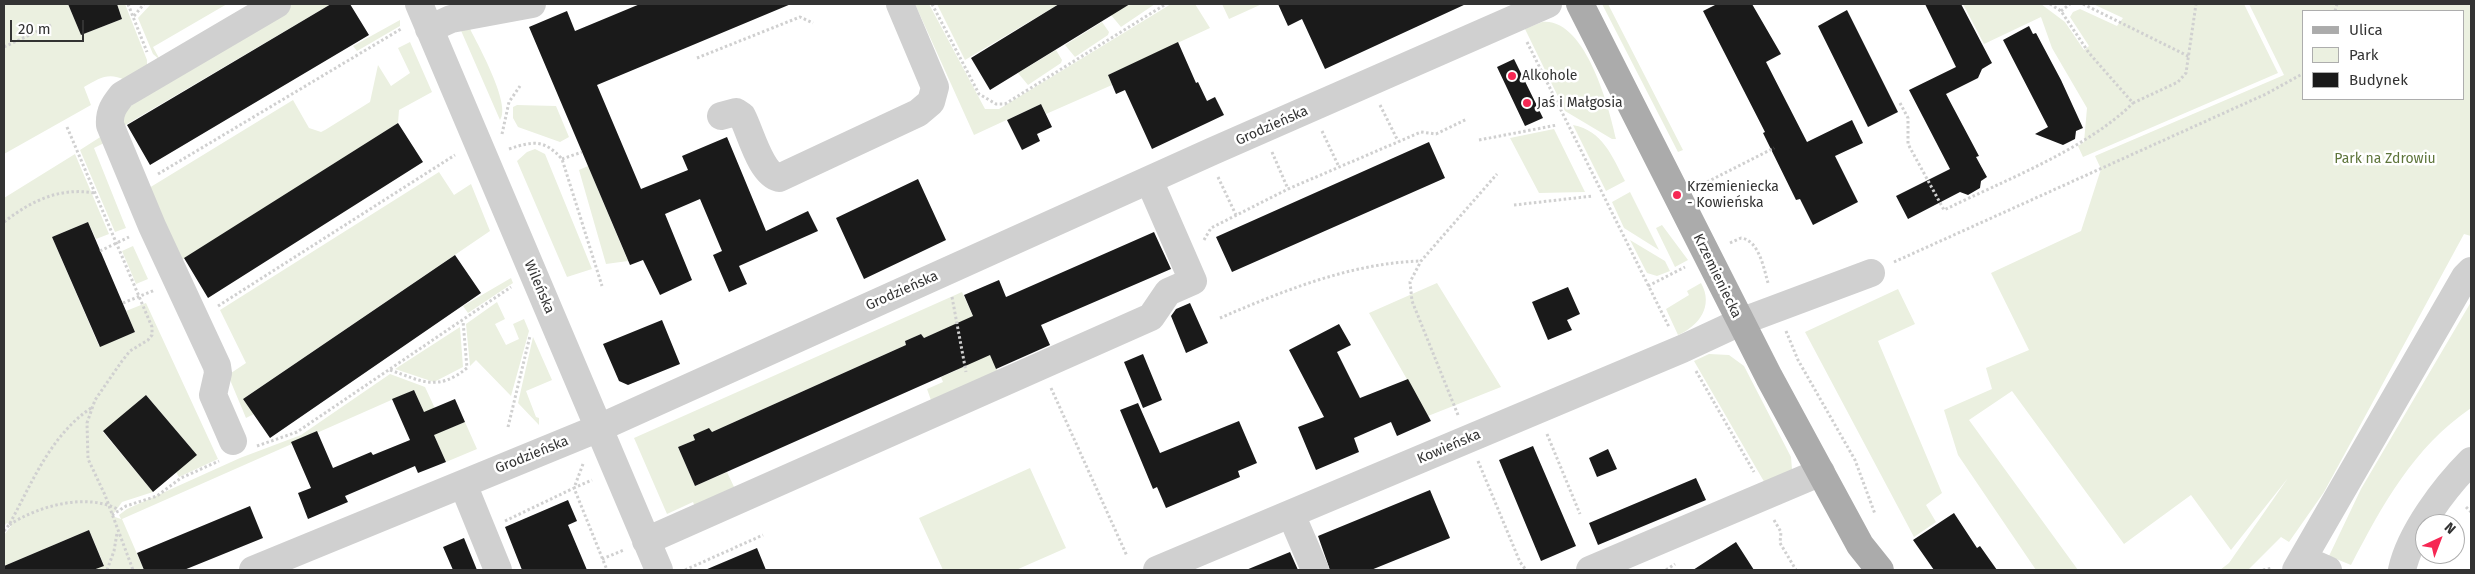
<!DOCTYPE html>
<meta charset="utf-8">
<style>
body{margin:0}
#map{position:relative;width:2475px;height:574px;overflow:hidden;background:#fff;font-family:"Fira Sans",sans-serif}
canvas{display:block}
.frame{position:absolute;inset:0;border:5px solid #333;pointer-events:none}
.legend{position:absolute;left:2302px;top:10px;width:162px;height:90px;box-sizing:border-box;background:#fff;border:1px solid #adadad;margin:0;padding:6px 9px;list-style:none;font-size:15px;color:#333}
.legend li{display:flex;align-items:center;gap:10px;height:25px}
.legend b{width:25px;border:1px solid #adadad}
.north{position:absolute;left:2415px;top:514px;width:50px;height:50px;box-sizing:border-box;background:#fff;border:1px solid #adadad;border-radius:50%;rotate:43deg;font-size:14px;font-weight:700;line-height:20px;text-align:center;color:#333}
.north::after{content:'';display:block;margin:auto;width:18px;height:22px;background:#f62854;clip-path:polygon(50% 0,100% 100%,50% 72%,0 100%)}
.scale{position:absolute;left:10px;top:20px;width:74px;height:22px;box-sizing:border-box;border:2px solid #333;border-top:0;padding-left:6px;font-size:15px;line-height:18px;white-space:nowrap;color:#333;-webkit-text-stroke:4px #fff;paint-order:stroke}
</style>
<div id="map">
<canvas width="2475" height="574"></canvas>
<div class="frame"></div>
<ul class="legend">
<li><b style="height:6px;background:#ababab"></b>Ulica</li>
<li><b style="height:14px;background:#ebf0e0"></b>Park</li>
<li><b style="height:14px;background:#1a1a1a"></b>Budynek</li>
</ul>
<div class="north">N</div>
<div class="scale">20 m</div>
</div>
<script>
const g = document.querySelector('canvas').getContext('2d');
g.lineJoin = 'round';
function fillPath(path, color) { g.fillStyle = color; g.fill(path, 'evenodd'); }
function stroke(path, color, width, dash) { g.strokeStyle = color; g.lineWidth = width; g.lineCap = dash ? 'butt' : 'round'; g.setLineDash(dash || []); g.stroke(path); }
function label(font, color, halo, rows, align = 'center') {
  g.font = font + ' "Fira Sans",sans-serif'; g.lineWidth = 5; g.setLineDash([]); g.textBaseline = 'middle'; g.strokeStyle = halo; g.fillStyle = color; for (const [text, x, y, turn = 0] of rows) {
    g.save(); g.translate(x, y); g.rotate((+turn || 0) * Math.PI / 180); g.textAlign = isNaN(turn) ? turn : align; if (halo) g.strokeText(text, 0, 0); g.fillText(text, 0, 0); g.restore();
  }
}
fillPath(new Path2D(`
 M4,4H68L81,35L122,19L117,4H125L147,60V67L125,80C108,72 100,78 84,87L91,105L4,154Z
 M151,4H227L153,47L160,60L153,54L138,18Z
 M287,4H331L122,127L123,111Z
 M915,4H929L985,109H999L1171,4H1195L1210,28L1108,75L1112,85L1046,114L1041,104L974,135Z
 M937,4H1059L965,60Z
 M1130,4H1155L1121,27L1111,15Z
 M1222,4H1262L1229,19Z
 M1602,4H1608L1683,150L1678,152Z
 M1963,4H2041L2065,22L2084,50L2089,46L2070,17L2073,12L2080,9L2117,26L2123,18L2093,4H2244L2278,73L2083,157L2078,146L2084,142L2087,108L2052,48L2041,17L1984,44Z
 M2249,4H2471V236L2464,234L2324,492L2289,542L2281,537L2248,570H2220L2229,563L2288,478L2231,550L2191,495L2124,544L2012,391L1969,420L2078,570H2036L1958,455L1944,410L1992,389L1986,368L2029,350L1991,273L2081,231L2101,169L2095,156L2284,75ZM2304,11H2464V99H2304Z
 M400,20V26L357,51L353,46Z
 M1102,22L1109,32L1108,35L1075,57L1065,45Z
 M1542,22C1585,17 1609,107 1616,139H1612L1565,111L1525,29Z
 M468,25C477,43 512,105 500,120L459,26Z
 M410,42L432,92L399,110L398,123L183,259H179L149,188L293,100L309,128L321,132L325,130L370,102L378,65L391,86L410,73L398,48Z
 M1056,50L1062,60L1061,63L1028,85L1018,73Z
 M517,105L556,106L569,137L560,142L518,127L513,118V107Z
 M1573,125C1603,131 1612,156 1625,181L1606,191Z
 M1554,129L1585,192L1539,193L1510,138Z
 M105,134L108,141L94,148L126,228L115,232L80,150Z
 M535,149L545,154L592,269L567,277L517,161L527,152Z
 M75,154L109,234L96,239L88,222L52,237L99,346L135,332L126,311L146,303L218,459L179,477L176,472L197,455L146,395L103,432L153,492L122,502L112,516L121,519L119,515L127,509L240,458L301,435L390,374L425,387L445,430L465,422L477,449L446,462L414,390L122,519L144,570H93L104,565L89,530L4,566V535L11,526L7,523L4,526V198Z
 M588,166L628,261L606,264L579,170Z
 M439,172L454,195L471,184L490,231L243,399L254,414L246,418L228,375L246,363L220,310Z
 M1630,192L1659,250L1624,228L1612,202Z
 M1662,225L1688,260L1675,267L1656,228Z
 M1630,240L1665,261L1670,271L1657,276L1647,273Z
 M133,246L148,279L136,284L122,251Z
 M511,278L513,283L468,313L463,306Z
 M1437,283L1501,387L1428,416L1369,313Z
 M1701,283C1714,306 1699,326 1678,335L1666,309L1689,295L1687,291Z
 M1898,289L1915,324L1878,341L1942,493L1926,505L1936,522L1914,537L1805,332Z
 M962,292L999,374L932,403L927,389L943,382L941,377L957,370L940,331L924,338L921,334L905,341L906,345L712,432L693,435L695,440L678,447L695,486L727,472L735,489L695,507L693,502L667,514L634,438Z
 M497,302L505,319L495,324L506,345L519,339L513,324L524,319L529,331L511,396L476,360L470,366L466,324Z
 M2471,302V408C2413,448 2383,504 2351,565L2329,556L2361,489Z
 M460,327L463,367L434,382L395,369Z
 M533,337L552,380L526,391L536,417L539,418V425L518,403Z
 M1709,354L1729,355L1744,366L1791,457L1792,469L1790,473L1766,485L1694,361Z
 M1030,468L1066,548L1016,570H943L919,518Z`), '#ebf0e0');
fillPath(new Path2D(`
 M68,4H117L122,19L81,35Z
 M331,4H350L369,35L150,165L127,125Z
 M640,4H791L597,85L641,189L688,170L682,156L727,137L766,231L808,211L818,231L739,266L747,284L729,292L713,255L722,251L700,199L665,214L692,280L660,295L643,260L630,265L529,27L567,11L575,31Z
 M1059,4H1130L990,90L971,58Z
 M1278,4H1466L1325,69L1302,19L1288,26Z
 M1717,4H1752L1781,54L1766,62L1807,142L1852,120L1863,143L1835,156L1858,202L1813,225L1800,199L1796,200L1763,133L1765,132L1703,11Z
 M1925,4H1961L1992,63L1982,69L1978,78L1946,94L1979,156L1976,157L1987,177L1981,181L1980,188L1968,195L1960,192L1908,219L1896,196L1950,169L1909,90L1956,67Z
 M1847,10L1898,112L1868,127L1818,26Z
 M2029,26L2033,34L2036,33L2061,80L2083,128L2076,131L2075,139L2063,145L2035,134L2048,127L2003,40Z
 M1178,42L1196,83L1198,82L1207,101L1215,97L1224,115L1152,149L1125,90L1116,94L1108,75Z
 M1514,59L1543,118L1525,126L1497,67Z
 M1041,104L1052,127L1037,134L1040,141L1022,150L1007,120Z
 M398,123L423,162L208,298L184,258Z
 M1429,142L1445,178L1232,272L1216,237Z
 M918,179L946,240L864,279L836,218Z
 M88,222L135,332L100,347L52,237Z
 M1154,232L1171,269L1041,325L1050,345L996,369L990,355L695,486L678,447L695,440L693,435L709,428L712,432L906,345L905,341L921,334L924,338L973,316L964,295L999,280L1006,297Z
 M455,255L481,293L270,438L243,399Z
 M1568,287L1580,314L1567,320L1572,330L1548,340L1532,302Z
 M1190,303L1208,343L1186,353L1171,316L1176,309Z
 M662,320L680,364L628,385L619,381L603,344Z
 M1339,324L1351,345L1337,352L1360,398L1408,379L1431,421L1397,436L1391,422L1354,438L1359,452L1316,470L1298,427L1324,417L1289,350Z
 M1143,354L1162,400L1143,408L1124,362Z
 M414,390L424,412L455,399L465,422L434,435L446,462L418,473L415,466L345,496L348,502L308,519L298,493L311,488L291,442L317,431L333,468L371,452L373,455L410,440L392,399Z
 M146,395L197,455L153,492L103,431Z
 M1138,403L1160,453L1239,421L1257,463L1238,471L1240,477L1166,508L1157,487L1153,489L1120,410Z
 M1533,446L1576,546L1541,561L1499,460Z
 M1608,449L1617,469L1597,477L1589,458Z
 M1696,478L1706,500L1598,545L1589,523Z
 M1430,490L1450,538L1371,570H1330L1318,536Z
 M568,500L577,521L568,525L587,570H522L505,527Z
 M250,506L263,538L184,570H144L137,553Z
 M1954,513L1977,548L1980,546L1997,570H1934L1913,540Z
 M89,530L104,566L93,570H4V566Z
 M464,538L477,570H453L443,547Z
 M1736,542L1754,570H1693Z
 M757,548L766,570H705Z
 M1290,552L1298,570H1246Z`), '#1a1a1a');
stroke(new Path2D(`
 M128,4L147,52
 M932,4L979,94L996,104H1005L1166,4
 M2050,4L2061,11L2089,53L2133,103L2178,82L2186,73L2196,4
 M2083,4L2190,57
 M2061,11L2070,4
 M2335,11L2337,4
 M134,16L144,4
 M1527,42L1669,327
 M4,47L51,25
 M697,58L800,17L813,23
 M1900,103L1908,118V144L1944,210C2003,181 2087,149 2133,103
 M1380,105L1398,141
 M67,127L152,327V335L148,340L130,351L122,361L95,400L87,423L88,459L105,495L133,570
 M1322,131L1339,167
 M502,134L509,102L520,86
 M1479,140L1557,125
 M509,149C533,141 544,139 562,159L602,286
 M1272,152L1288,189
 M562,159L582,152
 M158,174L401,29
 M1218,177L1236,215
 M1707,182L1774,148
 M1514,205L1593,196
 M4,222C31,201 59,187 95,193
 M1204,240L1211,228L1288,189L1421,132L1436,134L1467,119
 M1730,243L1741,238C1759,240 1764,269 1768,283
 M100,251L129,237
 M1894,262L2266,94L2304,73
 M1648,286L1685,267
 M952,297L966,372
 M123,303L155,290
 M218,306L455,155
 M1220,318C1283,291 1351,263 1421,261
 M1786,331L1798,360L1855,460L1875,514
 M390,370C422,381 437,392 467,368L463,321
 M1696,371L1754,472
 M1051,388L1127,556
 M91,408C50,436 32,483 9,525C38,506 87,492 119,510
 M1458,415L1412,301L1410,282L1421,261L1497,174
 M508,427L530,336
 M1547,434L1580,514
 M257,446L297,432L511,287
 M1478,461L1520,562L1526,570
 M583,464L574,488L592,480
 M2466,507L2471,512
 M112,515L126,506L157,496L181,478L219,461
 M1774,520L1781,532L1780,543L1796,570
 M505,521L574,488L607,570
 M4,531L9,525
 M602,559L624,550
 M107,570L114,551L117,533
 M685,570L763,535
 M1666,570L1675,564
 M2263,570L2272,568`), '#d0d0d0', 3, [2.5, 2.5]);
stroke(new Path2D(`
 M419,4L659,570
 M429,29L451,19L532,4
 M721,116L736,112L742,116C751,133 760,173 779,178L918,113L931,102L935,87L900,4
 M233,441L213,395L218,373L217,366L152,226L110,125C109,112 114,105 122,95L277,4
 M463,484L498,570
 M1291,514L1315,570
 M646,541L1151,317L1168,292L1193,281L1149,180
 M2303,559L2328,570
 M253,570L599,428L1213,151L1548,4
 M1157,570L1682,349L1740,322L1871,273
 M1590,570L1821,472
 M2296,570L2465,277L2471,271
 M2402,570C2410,533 2445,487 2471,461`), '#d0d0d0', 28);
stroke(new Path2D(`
 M1580,4L1769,377L1860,545L1880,570`), '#ababab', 28);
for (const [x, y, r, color] of [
 [1512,76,5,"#f62854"],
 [1527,103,5,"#f62854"],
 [1677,195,5,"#f62854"]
]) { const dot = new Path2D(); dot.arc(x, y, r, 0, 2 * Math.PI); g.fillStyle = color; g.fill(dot); stroke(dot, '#fff', 2); }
label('14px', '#333', '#fff', [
 ["Alkohole",1522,76],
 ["Jaś i Małgosia",1537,103],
 ["Krzemieniecka",1687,187],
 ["- Kowieńska",1687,203]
], 'left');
label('14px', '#333', '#fff', [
 ["Grodzieńska",1272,126,-24],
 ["Krzemieniecka",1717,276,64],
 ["Wileńska",539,287,67],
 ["Grodzieńska",902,291,-24],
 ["Kowieńska",1449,447,-23],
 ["Grodzieńska",532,455,-22]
]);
label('14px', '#5d743a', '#fff', [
 ["Park na Zdrowiu",2385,159]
]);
</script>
